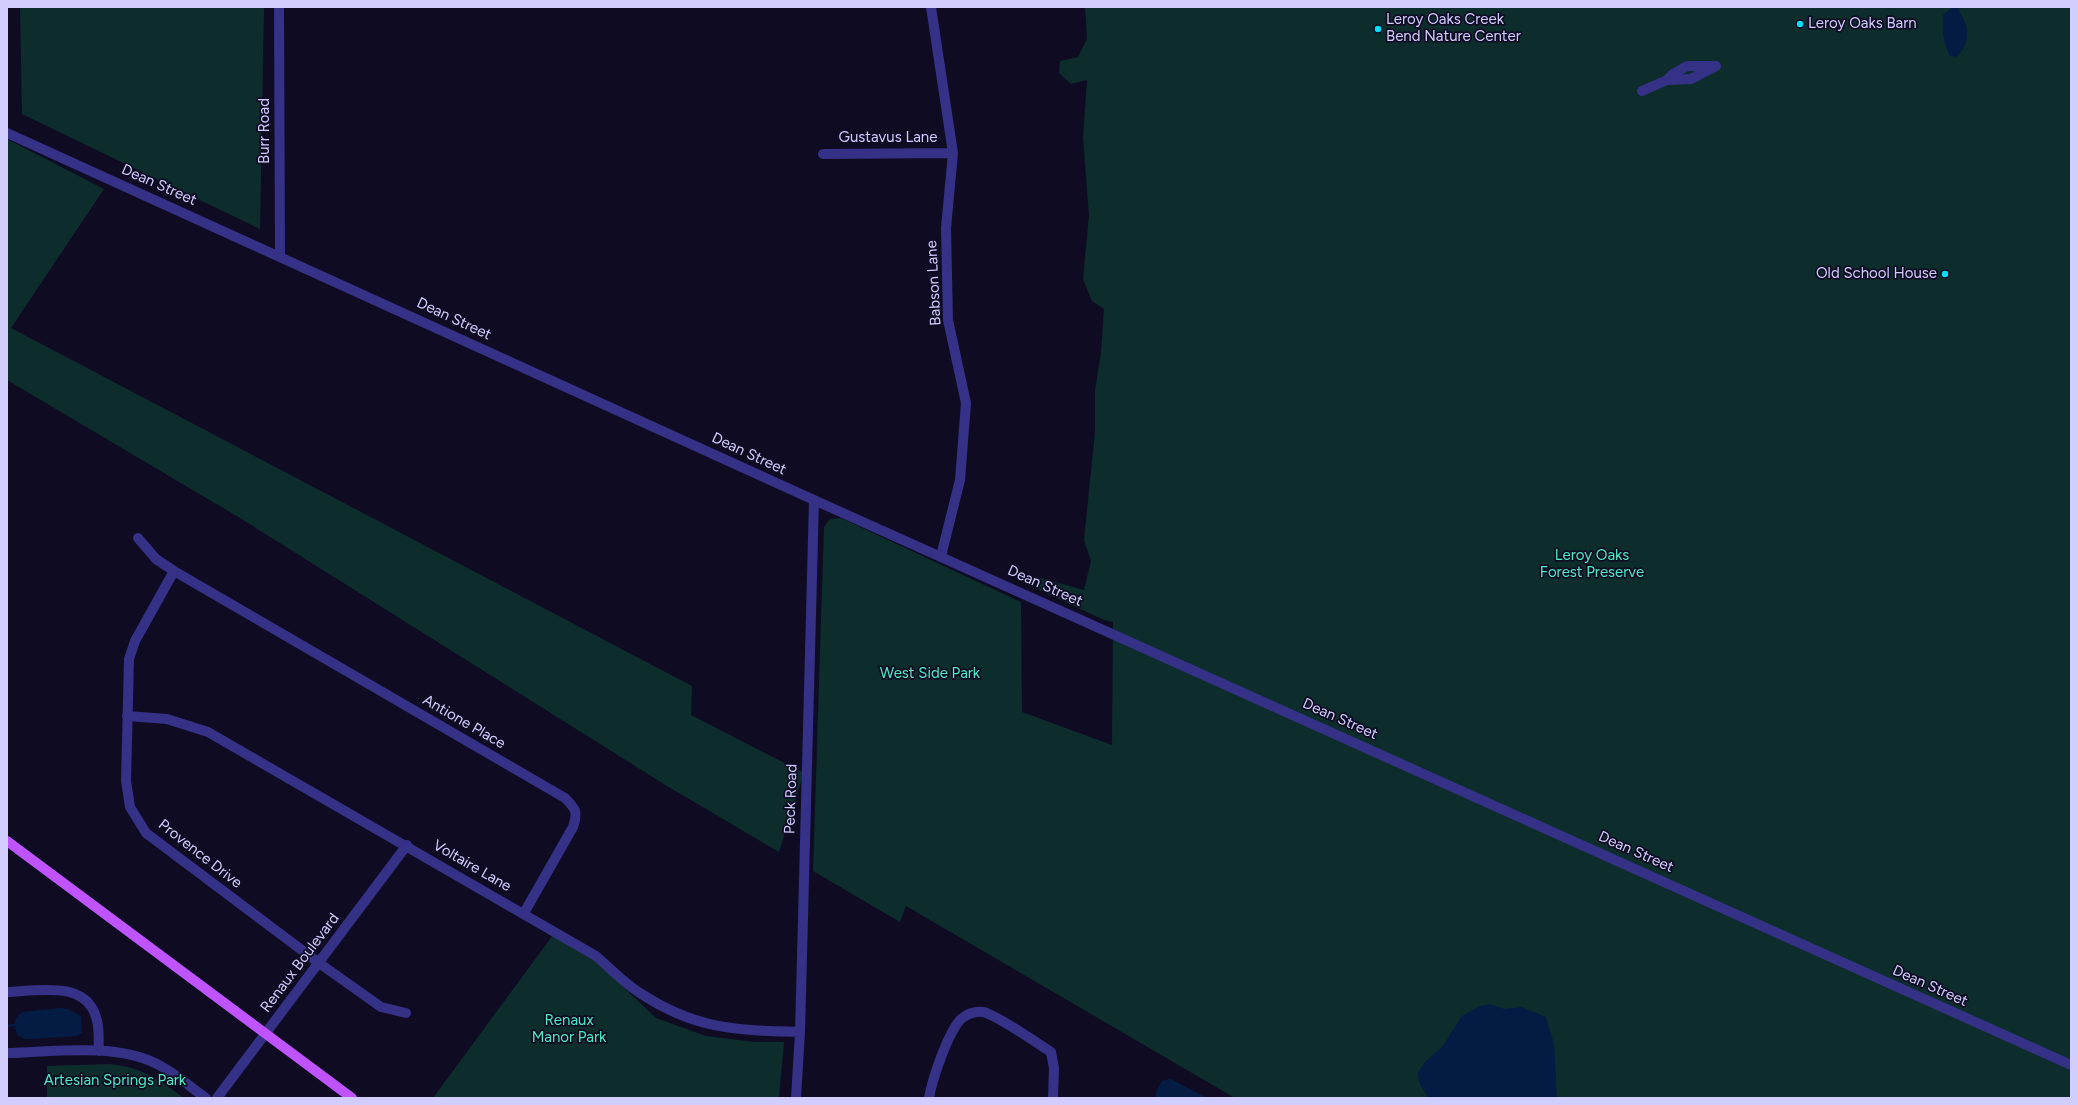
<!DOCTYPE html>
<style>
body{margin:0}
#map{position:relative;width:2078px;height:1105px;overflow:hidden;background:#0f0b23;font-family:Figtree,sans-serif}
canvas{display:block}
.frame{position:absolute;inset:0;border:8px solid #d2cdff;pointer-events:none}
</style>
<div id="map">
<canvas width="2078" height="1105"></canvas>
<div class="frame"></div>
</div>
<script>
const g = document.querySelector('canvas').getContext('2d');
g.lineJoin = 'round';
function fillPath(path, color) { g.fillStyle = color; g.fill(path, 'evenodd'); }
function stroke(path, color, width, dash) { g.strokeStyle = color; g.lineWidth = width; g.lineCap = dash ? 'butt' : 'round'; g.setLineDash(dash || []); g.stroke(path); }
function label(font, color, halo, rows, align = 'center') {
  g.font = font + ' Figtree,sans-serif'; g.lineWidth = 3.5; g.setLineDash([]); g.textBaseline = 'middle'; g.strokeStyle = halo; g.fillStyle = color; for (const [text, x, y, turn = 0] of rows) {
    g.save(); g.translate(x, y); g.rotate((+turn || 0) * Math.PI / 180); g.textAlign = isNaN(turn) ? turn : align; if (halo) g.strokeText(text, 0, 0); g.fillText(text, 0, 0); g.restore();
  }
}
fillPath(new Path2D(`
 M20,7H264L260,229L22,114Z
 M1085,7H2071V1098H1235L906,906L900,922L813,871L824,527L830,519L841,518L1021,602L1022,712L1112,745L1113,622L1104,620L1035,588L1037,577L1084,590L1091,561L1084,540L1095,432V391L1101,352L1104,309L1092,301L1083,279L1089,215L1083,138L1087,80L1071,84L1059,73L1060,61L1078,57L1087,39Z
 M7,139L104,189L11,328L692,686L691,715L804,773L779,852L667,786L240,518L7,380Z
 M553,935L594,959L656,1018L706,1036L755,1042H784L779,1098H433Z
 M109,1064C142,1067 158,1079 184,1098H47V1066Z`), '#0d2d2c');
fillPath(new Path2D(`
 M1952,7H1960L1959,11C1970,29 1971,41 1957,57L1950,56C1943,42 1942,31 1943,15Z
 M1490,1004L1504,1009L1521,1007L1546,1017L1554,1044L1557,1098H1428L1419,1082L1418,1072L1426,1061L1442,1047L1462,1016L1480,1006Z
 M59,1008L68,1009L81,1016L82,1033L77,1036L32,1039H25L17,1035C14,1025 13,1018 22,1012Z
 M1171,1079L1207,1098H1155L1156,1092L1162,1081Z`), '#041b43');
stroke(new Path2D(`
 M7,1026L15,1025`), '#041b43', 2.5);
stroke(new Path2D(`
 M279,7L280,256
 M931,7L953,153L946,228L948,320L966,403L960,480L941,556
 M1667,80L1691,79L1716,66
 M1642,91L1667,80L1673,74L1687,66H1716
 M7,133L814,500L2071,1065
 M823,154L953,153
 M138,538L156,559L174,571L565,798C576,809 578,812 573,827L524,913
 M174,571L135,641L129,659L126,781L130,807L146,833L319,963L381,1007L406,1013
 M127,716L167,719L208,732L596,956C610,968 624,983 640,993C696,1030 736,1030 800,1032
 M7,992C37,991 85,980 96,1017C100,1028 98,1040 99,1051
 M7,1053C53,1052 113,1043 155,1063C174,1072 189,1086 206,1098
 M217,1098L407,845
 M796,1098L800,1032L814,500
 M929,1098C932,1080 948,1032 961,1019C967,1014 974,1011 983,1012C997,1015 1037,1043 1051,1052L1054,1068L1053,1098`), '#343187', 10);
stroke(new Path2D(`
 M7,841L352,1098`), '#bf54ff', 10);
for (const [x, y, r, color] of [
 [1800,24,4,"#00dff8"],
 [1378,29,4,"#00dff8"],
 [1945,274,4,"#00dff8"]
]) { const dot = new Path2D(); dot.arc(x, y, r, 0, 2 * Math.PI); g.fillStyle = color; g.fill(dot); stroke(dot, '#0f0b23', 1.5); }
label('15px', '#d2cdff', '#0f0b23', [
 ["Leroy Oaks Creek",1386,20],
 ["Bend Nature Center",1386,37],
 ["Leroy Oaks Barn",1808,24],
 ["Old School House",1937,274,"right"]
], 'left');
label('15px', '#d2cdff', '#0f0b23', [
 ["Burr Road",265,131,-90],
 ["Gustavus Lane",888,138],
 ["Dean Street",159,185,24],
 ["Babson Lane",934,283,-93],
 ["Dean Street",454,319,25],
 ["Dean Street",749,454,25],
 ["Dean Street",1045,586,24],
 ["Dean Street",1340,719,24],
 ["Antione Place",464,722,30],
 ["Peck Road",791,799,-88],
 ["Dean Street",1636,852,24],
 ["Provence Drive",200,854,38],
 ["Voltaire Lane",472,866,30],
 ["Renaux Boulevard",300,963,-53],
 ["Dean Street",1930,986,24]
]);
label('15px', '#4cecc4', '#0f0b23', [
 ["Leroy Oaks",1592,556],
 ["Forest Preserve",1592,573],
 ["West Side Park",930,674],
 ["Renaux",569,1021],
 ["Manor Park",569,1038],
 ["Artesian Springs Park",115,1081]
]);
</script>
